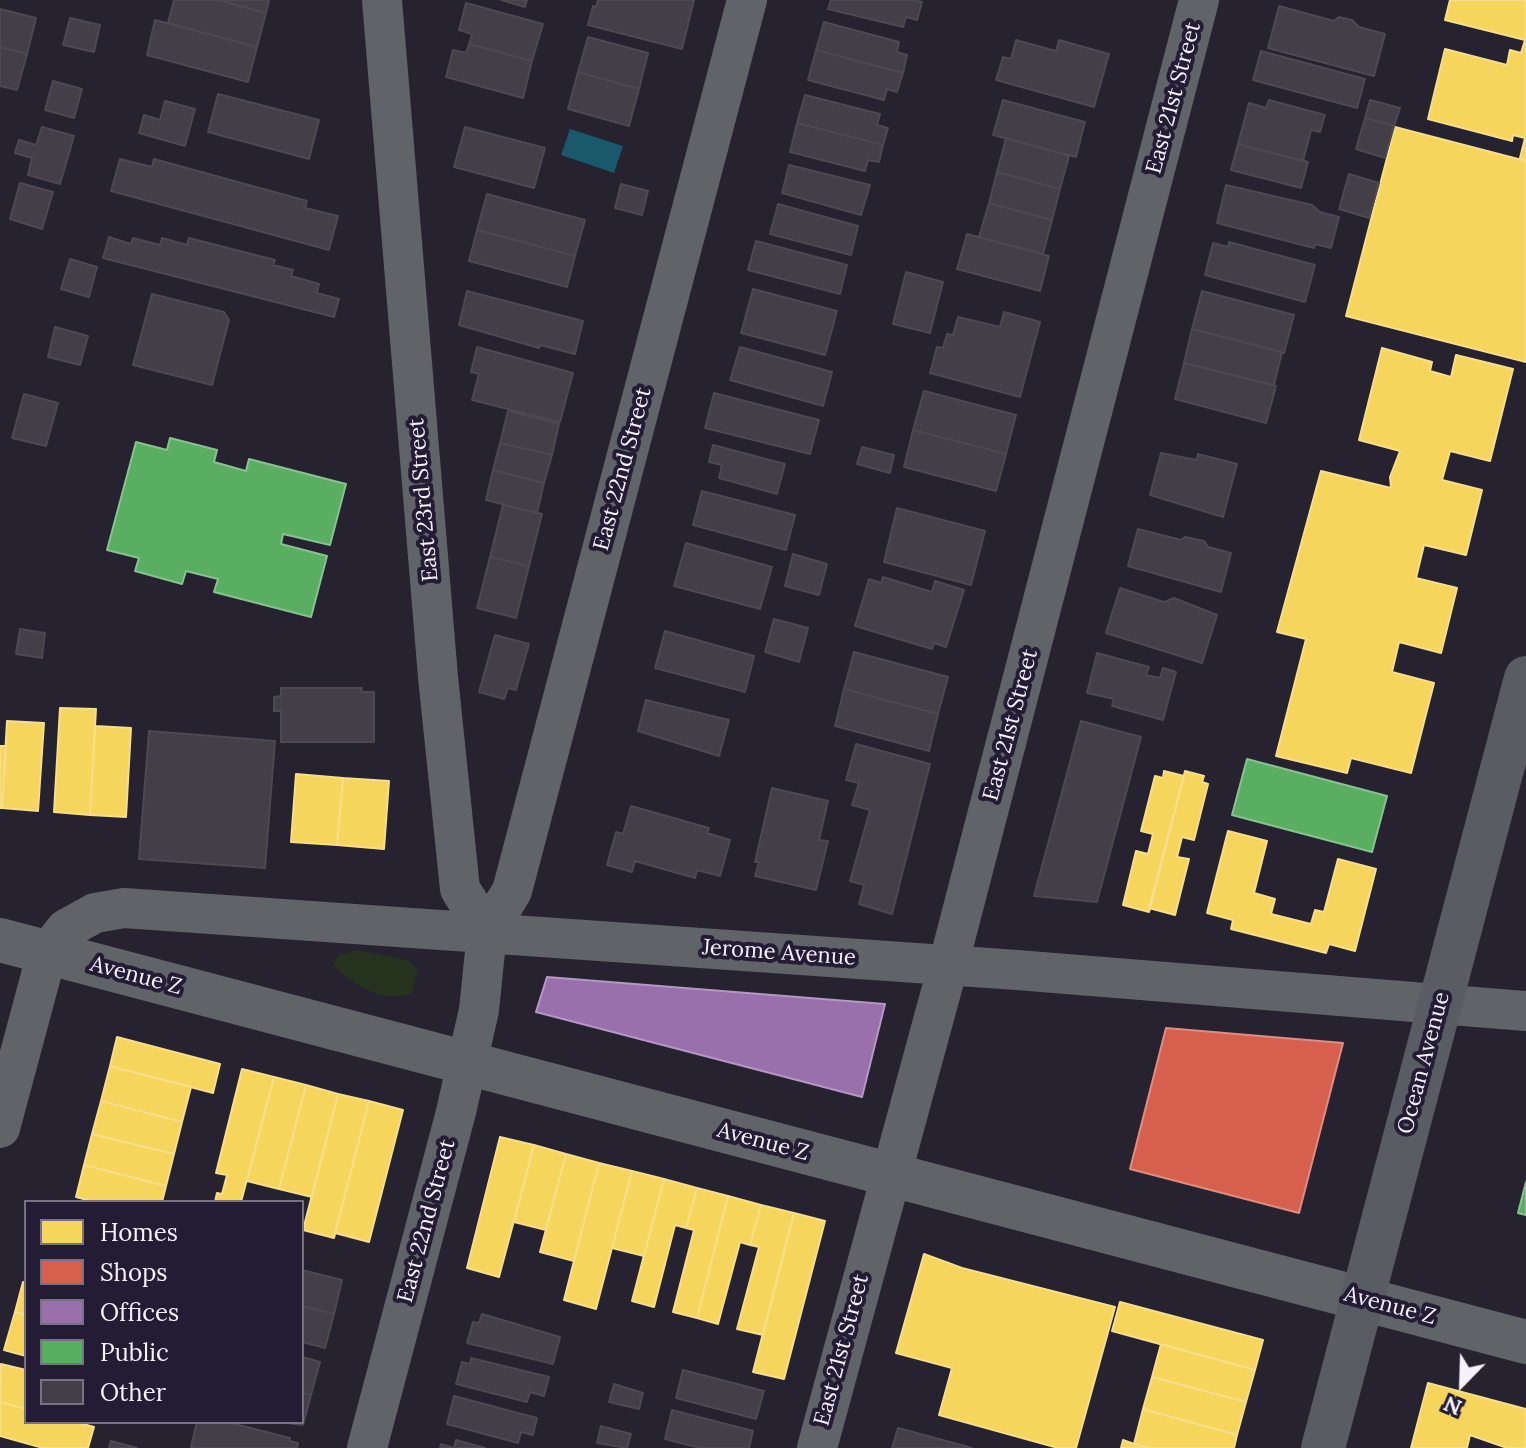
<!DOCTYPE html>
<style>
body{margin:0}
#map{position:relative;width:1526px;height:1448px;overflow:hidden;background:#26222f;font-family:Lora,serif}
canvas{display:block}
.legend{position:absolute;left:24px;top:1200px;width:280px;height:224px;box-sizing:border-box;background:#241c35;border:2px solid #787285;margin:0;padding:10px 14px;list-style:none;font-size:24px;color:#f5f2fc}
.legend li{display:flex;align-items:center;gap:16px;height:40px}
.legend b{width:40px;border:2px solid #787285}
.north{position:absolute;left:1422px;top:1344px;width:80px;height:80px;-webkit-text-stroke:6px #241c35;paint-order:stroke;rotate:203deg;font-size:22px;font-weight:700;line-height:32px;text-align:center;color:#f5f2fc}
.north::after{content:'';display:block;margin:auto;width:28px;height:36px;background:#f5f2fc;clip-path:polygon(50% 0,100% 100%,50% 72%,0 100%)}
</style>
<div id="map">
<canvas width="1526" height="1448"></canvas>
<ul class="legend">
<li><b style="height:22px;background:#f6d55c"></b>Homes</li>
<li><b style="height:22px;background:#d6604d"></b>Shops</li>
<li><b style="height:22px;background:#9970ab"></b>Offices</li>
<li><b style="height:22px;background:#5aae61"></b>Public</li>
<li><b style="height:22px;background:#433e47"></b>Other</li>
</ul>
<div class="north">N</div>
</div>
<script>
const g = document.querySelector('canvas').getContext('2d');
g.lineJoin = 'round';
function fillPath(path, color) { g.fillStyle = color; g.fill(path, 'evenodd'); }
function stroke(path, color, width, dash) { g.strokeStyle = color; g.lineWidth = width; g.lineCap = dash ? 'butt' : 'round'; g.setLineDash(dash || []); g.stroke(path); }
function label(font, color, halo, rows, align = 'center') {
  g.font = font + ' Lora,serif'; g.lineWidth = 8; g.setLineDash([]); g.textBaseline = 'middle'; g.strokeStyle = halo; g.fillStyle = color; for (const [text, x, y, turn = 0] of rows) {
    g.save(); g.translate(x, y); g.rotate((+turn || 0) * Math.PI / 180); g.textAlign = isNaN(turn) ? turn : align; if (halo) g.strokeText(text, 0, 0); g.fillText(text, 0, 0); g.restore();
  }
}
fillPath(new Path2D(`
 M358,950L410,961L418,972L412,993C384,1004 353,986 334,965L337,956Z`), '#26331f');
fillPath(new Path2D(`
 M570,129L623,146L614,173L561,155Z`), '#1a596b');
const homes = new Path2D(`
 M1450,0H1526V160L1520,158L1525,138L1513,135L1512,141L1428,119L1445,49L1507,65L1510,50L1521,53L1525,40L1445,20Z
 M1395,127L1526,161V362L1346,316Z
 M1382,348L1432,362L1430,371L1451,377L1456,355L1513,369L1490,461L1450,451L1442,480L1482,490L1466,555L1424,545L1416,578L1457,588L1441,653L1399,642L1392,672L1434,683L1411,773L1351,758L1347,773L1276,756L1306,639L1277,632L1321,471L1391,488L1390,477L1400,451L1359,440Z
 M60,708L96,709L90,815L54,812Z
 M7,721L44,723L38,811L2,808Z
 M95,726L131,728L126,817L90,815Z
 M0,746H6L2,808H0Z
 M1164,771L1184,776L1149,912L1123,905L1136,851L1148,854L1153,834L1141,831L1155,776L1163,778Z
 M1185,771L1204,776L1202,782L1208,784L1194,840L1182,837L1177,857L1189,859L1175,915L1149,908Z
 M296,774L343,778L337,845L291,842Z
 M343,778L389,781L384,849L337,845Z
 M1228,831L1267,841L1254,893L1275,899L1271,914L1311,924L1315,910L1324,912L1338,859L1376,869L1355,951L1329,944L1326,953L1231,929L1233,920L1207,913Z
 M117,1037L220,1064L213,1093L110,1066Z
 M110,1066L191,1087L182,1122L101,1101Z
 M242,1069L274,1077L241,1202H215L217,1193L222,1194L227,1175L216,1173Z
 M274,1077L306,1085L279,1189L247,1181Z
 M306,1085L338,1094L312,1197L279,1189Z
 M338,1094L369,1101L334,1238L303,1230Z
 M101,1101L182,1122L174,1154L92,1134Z
 M369,1101L403,1110L369,1242L335,1233Z
 M92,1134L174,1154L166,1186L84,1165Z
 M500,1137L534,1145L499,1277L467,1268Z
 M534,1145L566,1154L546,1230L514,1222Z
 M566,1154L599,1163L574,1261L540,1252Z
 M599,1163L632,1171L596,1309L564,1300Z
 M84,1165L166,1186L162,1202H95L76,1197Z
 M632,1171L664,1179L644,1256L612,1248Z
 M664,1179L697,1188L686,1228L675,1225L654,1307L632,1301Z
 M697,1188L728,1196L697,1318L673,1312L694,1230L686,1228Z
 M728,1196L761,1205L750,1245L740,1242L718,1324L697,1318Z
 M761,1205L794,1213L763,1335L737,1329L759,1247L750,1245Z
 M794,1213L825,1221L784,1379L753,1372Z
 M924,1254L962,1268L1115,1307L1076,1448H1058L939,1415L952,1368L896,1353Z
 M23,1282L26,1283V1315L15,1312Z
 M1120,1302L1263,1340L1255,1370L1112,1331Z
 M15,1312L26,1315V1356L4,1350Z
 M1161,1344L1255,1370L1246,1402L1152,1377Z
 M1,1364L26,1370V1409L0,1402Z
 M1152,1377L1246,1402L1237,1435L1143,1409Z
 M1428,1383L1526,1409V1448H1507L1470,1435L1467,1448H1411Z
 M0,1402L26,1409V1422H76L94,1427L88,1448H43L0,1436Z
 M1143,1409L1237,1435L1234,1448H1151L1134,1444Z
 M1123,1440L1134,1444L1151,1448H1121Z`);
fillPath(homes, '#f6d55c');
stroke(homes, '#f6de8c', 2);
const shops = new Path2D(`
 M1166,1028L1343,1043L1299,1213L1130,1169Z`);
fillPath(shops, '#d6604d');
stroke(shops, '#df8c82', 2);
const offices = new Path2D(`
 M547,977L885,1004L862,1097L536,1012Z`);
fillPath(offices, '#9970ab');
stroke(offices, '#b597c3', 2);
const public = new Path2D(`
 M170,438L217,450L214,462L246,471L249,459L346,484L330,545L283,534L281,544L327,556L311,617L214,592L218,579L186,571L182,584L135,571L139,558L107,550L136,442L167,450Z
 M1247,759L1387,796L1372,852L1232,815Z
 M1526,1182V1215L1518,1213Z`);
fillPath(public, '#5aae61');
stroke(public, '#88c290', 2);
const building = new Path2D(`
 M174,0H218L266,13L257,47L168,23Z
 M218,0H269L266,13Z
 M501,0H527L525,7Z
 M598,0H694L682,49L588,25L593,6L596,7Z
 M831,0H914L922,2L917,20L906,17L903,27L828,9Z
 M466,3L543,24L532,61L469,44L472,34L459,30Z
 M1279,6L1334,21L1339,17L1352,20L1359,27L1385,34L1374,76L1268,48Z
 M0,9L36,18L27,54L0,47Z
 M70,18L100,25L94,52L63,45Z
 M155,20L257,47L248,82L147,55Z
 M824,22L899,42L897,52L907,55L903,73L816,50Z
 M588,37L648,53L639,89L578,72Z
 M1016,40L1056,51L1059,40L1109,54L1094,107L996,80L1003,57L1011,59Z
 M469,44L532,61L523,98L446,77L453,50L466,53Z
 M0,47L27,54L17,90L0,86Z
 M816,50L903,73L897,92L887,89L884,100L808,80Z
 M1261,51L1365,79L1357,108L1253,80Z
 M578,72L639,89L629,126L568,109Z
 M53,81L82,89L74,118L45,110Z
 M218,94L319,120L309,159L208,132Z
 M805,95L880,114L877,125L888,128L883,145L797,123Z
 M1003,100L1085,122L1076,157L993,135Z
 M1269,100L1325,115L1320,132L1311,130L1303,161L1238,144L1249,103L1266,108Z
 M1370,100L1400,108L1394,126L1365,118Z
 M165,101L195,109L185,146L139,133L144,115L160,120Z
 M1365,118L1394,126L1385,158L1356,149Z
 M797,123L883,145L879,162L868,160L865,171L790,152Z
 M42,127L74,136L60,184L28,175L32,158L15,153L19,140L36,145Z
 M465,127L545,148L534,188L454,167Z
 M1006,138L1069,156L1060,189L997,172Z
 M1238,144L1308,162L1301,188L1231,170Z
 M120,159L152,167L154,159L307,201L305,208L338,216L329,250L111,191Z
 M789,165L870,185L861,215L782,193Z
 M997,172L1060,189L1052,220L989,203Z
 M1349,174L1379,183L1369,218L1339,209Z
 M20,183L53,192L42,229L10,219Z
 M621,184L648,191L642,215L615,208Z
 M1226,185L1312,205L1320,212L1339,217L1331,248L1315,244L1314,248L1217,223Z
 M487,194L585,220L575,256L477,230Z
 M989,203L1052,220L1043,254L979,237Z
 M778,204L858,226L851,255L770,234Z
 M477,230L575,256L567,287L469,261Z
 M967,234L1049,256L1040,291L957,269Z
 M109,237L131,244L133,238L160,245L162,238L187,245L189,238L275,260L273,265L293,270L291,276L319,284L317,293L339,299L334,317L103,258Z
 M756,241L847,265L840,294L748,270Z
 M1229,242L1315,265L1305,302L1205,275L1213,243L1228,247Z
 M70,259L97,267L89,297L61,289Z
 M906,272L943,282L930,333L893,324Z
 M753,289L837,311L825,355L741,333Z
 M467,291L583,321L575,354L540,345L539,348L459,325Z
 M1202,291L1294,315L1284,353L1192,329Z
 M152,294L224,312L229,320L212,385L133,365Z
 M1004,312L1040,322L1020,397L930,373L937,347L943,348L947,334L953,335L958,317L1000,327Z
 M55,327L88,336L80,365L48,357Z
 M1192,329L1282,352L1274,385L1184,363Z
 M477,347L573,373L560,422L472,400L479,374L471,372Z
 M740,347L832,372L823,406L730,380Z
 M1184,363L1276,386L1266,423L1175,399Z
 M924,391L1016,415L1006,454L913,430Z
 M714,393L819,420L810,454L705,428Z
 M24,394L58,403L46,446L12,438Z
 M508,411L559,424L552,455L500,443Z
 M913,430L1006,454L996,491L904,467Z
 M500,443L552,455L544,483L493,470Z
 M713,445L785,464L777,494L719,478L722,465L709,462Z
 M862,447L894,455L890,473L857,464Z
 M1161,453L1197,460L1198,454L1237,464L1223,517L1150,495Z
 M493,470L544,483L537,513L486,500Z
 M702,491L795,515L786,550L693,525Z
 M503,505L542,514L529,566L490,557Z
 M897,508L985,531L971,585L884,562Z
 M1138,529L1181,540L1185,537L1204,541L1208,547L1231,553L1221,592L1128,566Z
 M686,543L772,567L760,609L674,586Z
 M793,554L827,564L819,595L785,586Z
 M490,557L529,566L516,618L477,608Z
 M883,577L932,592L935,581L964,590L946,647L934,643L932,649L855,626L869,579L881,583Z
 M1120,588L1164,602L1174,598L1217,615L1202,663L1106,633Z
 M774,619L808,628L799,662L765,652Z
 M20,629L45,633L42,658L16,654Z
 M665,631L754,656L745,692L655,668Z
 M495,635L529,644L516,690L508,688L504,699L479,692Z
 M854,652L948,677L938,714L844,689Z
 M1097,653L1149,667L1146,675L1160,678L1163,668L1176,672L1163,720L1112,706L1114,699L1087,693Z
 M281,688H362L361,692H374V742H281V711H274V697L281,696Z
 M844,689L938,714L929,751L835,726Z
 M646,700L729,720L719,756L638,731Z
 M1081,721L1141,737L1097,902L1034,896Z
 M149,731L275,741L265,868L139,859Z
 M856,744L930,764L892,914L859,904L864,885L850,881L870,810L852,805L859,783L846,780Z
 M772,788L828,801L819,840L828,841L816,890L755,876L759,862H755Z
 M631,806L709,828L707,833L730,840L720,876L697,870L695,878L635,861L632,872L607,865L616,832L623,834Z
 M302,1270L342,1280L334,1314L302,1306Z
 M302,1306L334,1314L325,1348L302,1342Z
 M482,1314L560,1337L553,1364L467,1343L473,1322L479,1323Z
 M302,1357L320,1362L311,1395L302,1393Z
 M471,1358L549,1377L544,1396L530,1392L527,1402L456,1384L462,1362L470,1364Z
 M683,1370L764,1391L756,1419L676,1398Z
 M614,1384L643,1393L639,1409L609,1402Z
 M302,1393L311,1395L303,1425L280,1422H302Z
 M454,1396L537,1418L533,1435L521,1432L518,1443L447,1424Z
 M672,1410L753,1431L749,1448H700L665,1439Z
 M197,1422H227L290,1438V1441L298,1443L297,1448H196L191,1447Z
 M601,1426L631,1434L627,1448L597,1443Z
 M898,1428L972,1448H892Z
 M456,1440L485,1448H440L441,1444L454,1448Z
 M111,1441L137,1448H109Z`);
fillPath(building, '#433e47');
stroke(building, '#4e4851', 2);
stroke(new Path2D(`
 M487,932L512,891L747,0
 M0,1128L47,953L66,929L95,913L124,908L1017,970L1526,1011
 M367,1448L456,1112L479,1010L487,932L460,889L438,677L382,0
 M817,1448L948,966L1199,0`), '#606367', 40);
stroke(new Path2D(`
 M0,940L1526,1342`), '#606367', 44);
stroke(new Path2D(`
 M1323,1448L1526,678`), '#595c63', 44);
label('22px', '#f5f2fc', '#241c35', [
 ["East 21st Street",1174,98,-75],
 ["East 22nd Street",623,469,-75],
 ["East 23rd Street",424,500,-95],
 ["East 21st Street",1011,725,-75],
 ["Jerome Avenue",779,953,4],
 ["Avenue Z",136,976,15],
 ["Ocean Avenue",1424,1063,-75],
 ["Avenue Z",763,1142,15],
 ["East 22nd Street",427,1221,-75],
 ["Avenue Z",1390,1306,15],
 ["East 21st Street",842,1350,-75]
]);
</script>
